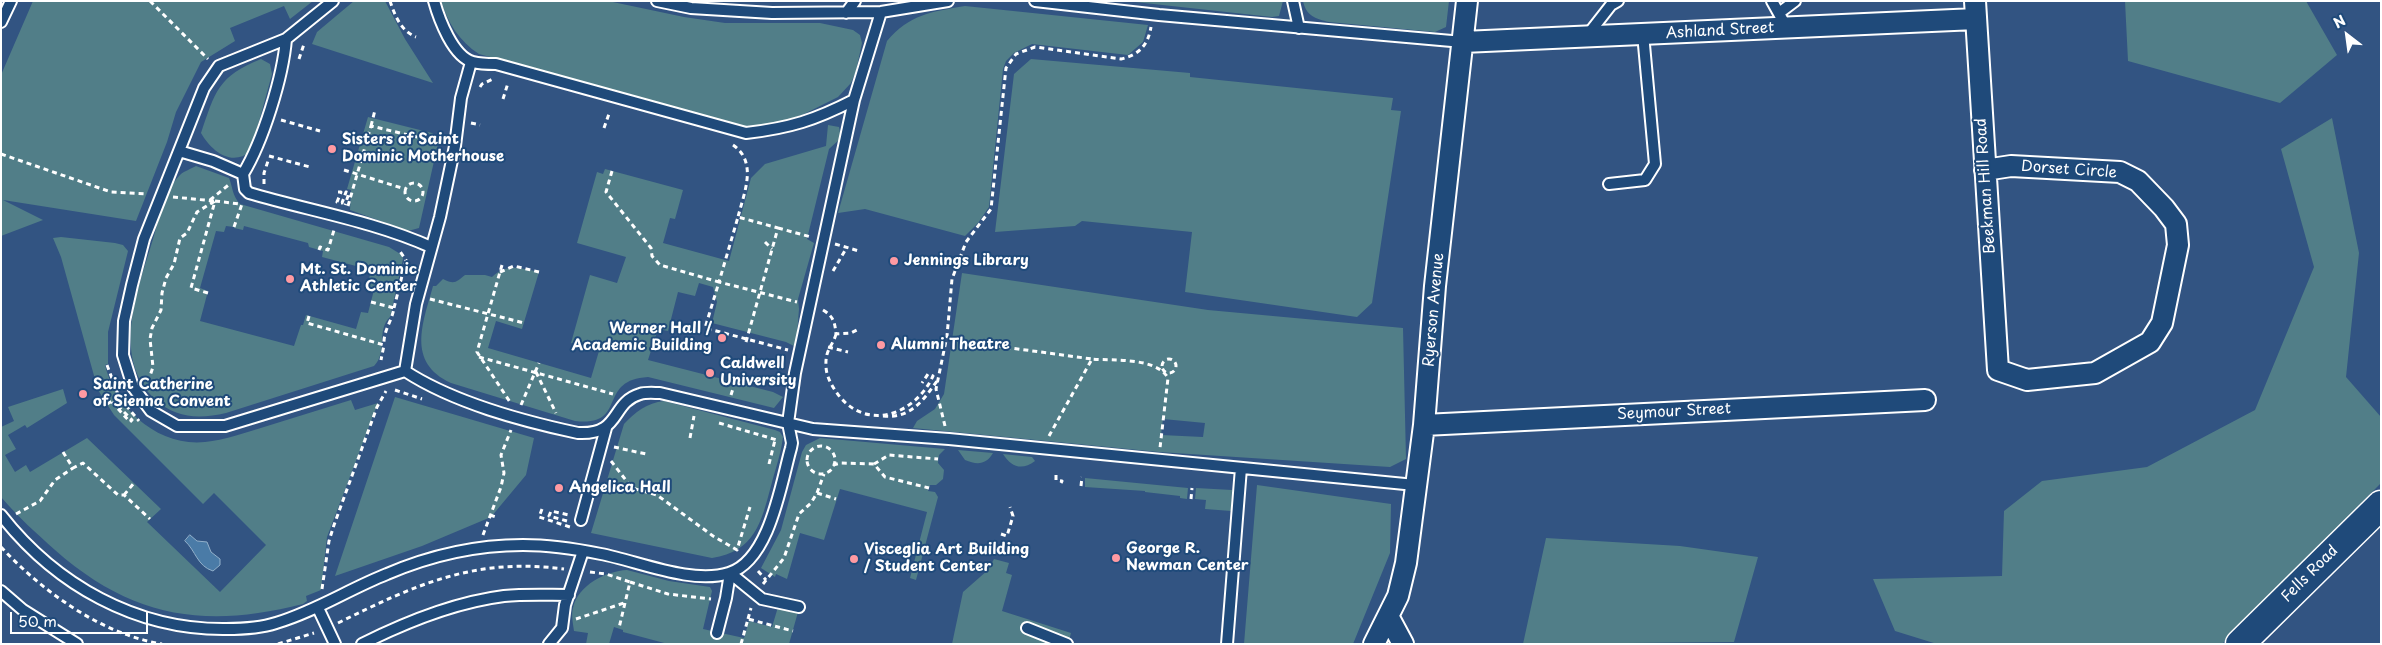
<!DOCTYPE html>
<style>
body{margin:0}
#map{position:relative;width:2382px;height:645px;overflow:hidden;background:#325482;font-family:"Playpen Sans",sans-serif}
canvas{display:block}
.frame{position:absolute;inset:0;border:2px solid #fff;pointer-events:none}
.north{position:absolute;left:2322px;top:10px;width:50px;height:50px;-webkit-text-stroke:4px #1f4a7a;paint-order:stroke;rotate:330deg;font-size:14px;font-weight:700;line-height:20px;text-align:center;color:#fff}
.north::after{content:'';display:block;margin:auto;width:18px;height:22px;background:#fff;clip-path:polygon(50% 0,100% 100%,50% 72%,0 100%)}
.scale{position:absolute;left:10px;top:612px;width:138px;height:22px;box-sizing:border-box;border:2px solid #fff;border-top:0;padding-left:6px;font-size:15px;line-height:18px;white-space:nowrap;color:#fff;-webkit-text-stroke:4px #1f4a7a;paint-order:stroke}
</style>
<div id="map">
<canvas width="2382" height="645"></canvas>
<div class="frame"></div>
<div class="north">N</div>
<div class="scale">50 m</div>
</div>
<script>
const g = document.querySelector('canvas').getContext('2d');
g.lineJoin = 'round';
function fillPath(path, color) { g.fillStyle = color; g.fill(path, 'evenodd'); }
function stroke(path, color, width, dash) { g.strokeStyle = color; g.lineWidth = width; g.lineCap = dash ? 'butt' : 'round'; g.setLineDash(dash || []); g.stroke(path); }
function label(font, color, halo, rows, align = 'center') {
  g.font = font + ' "Playpen Sans",sans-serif'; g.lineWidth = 4; g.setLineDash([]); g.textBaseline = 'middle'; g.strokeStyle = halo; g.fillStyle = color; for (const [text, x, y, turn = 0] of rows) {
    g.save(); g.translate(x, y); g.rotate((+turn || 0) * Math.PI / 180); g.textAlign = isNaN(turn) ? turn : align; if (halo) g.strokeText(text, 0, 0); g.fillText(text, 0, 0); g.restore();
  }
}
fillPath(new Path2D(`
 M33,1H313L290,19L284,6L230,28L235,41L201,62L176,112L167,142L136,221L3,200L43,220L1,236V75Z
 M354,1H385L405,39L433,83L312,44L317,32Z
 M441,1H608L684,17L725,23H820L853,30L860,35L862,43L856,71L851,83L838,97L802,115L775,124L744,126L479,54C459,41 448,23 441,1Z
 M1126,1H1283L1279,16L1272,17Z
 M1303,1H1449L1446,27L1435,32L1329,22C1316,19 1306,16 1303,1Z
 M2125,1H2306L2337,55L2280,103L2128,61Z
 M965,6L1148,25L1143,42L1128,55L1032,44L1014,53L1006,61L1003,69L989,207L978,223L965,236L865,209L838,213L887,41C910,14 931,12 965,6Z
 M261,59L270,64L272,74L251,151C232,167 212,152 201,133C215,92 218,76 261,59Z
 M1031,59L1190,73V77L1393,98L1391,110L1401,111L1372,303L1357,317L1185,292L1192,232L1082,221L1075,226L995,232L1014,74Z
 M368,117L432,133L439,139L419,228L408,231L350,210L351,190L347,189Z
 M2332,118L2359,253L2346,377L2381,417V483L2222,644H1937L1895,631L1873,579L2002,576L2004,511L2042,481L2147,467L2255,410L2314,267L2281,149Z
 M828,125L839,127L841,138L829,149L807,239L814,243L798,299L799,309L796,347L786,342L712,323L717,302L713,287L699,283L695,296L678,292L668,331L658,329L648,360L773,392L783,397L774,408L648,377C596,380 629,427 575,421L451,383C406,362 423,323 433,286H436L443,279C455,285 456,282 465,275H485L492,277C507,263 521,268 539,272L522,329L496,321L488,348L591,378L599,351L571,343L590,275L617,283L626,257L577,243L597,172L603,174L605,169L683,190L675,219L670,218L663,243L729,261L751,178L765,164L826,146Z
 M196,166L229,178C233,188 232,195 240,204L389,247L402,255L403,259L390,317C376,330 388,352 374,366L226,413C200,419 176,419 155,399C113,360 135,297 150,249C158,226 162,193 180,175C184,171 191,169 196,166ZM237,215L234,228L243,230L244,226L308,243L309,247L323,251L322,257L371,270L367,288L374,290L368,313L361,312L356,329L306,315L303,325H301L294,346L200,321L208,291L200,288L216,231L224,232L226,226L234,227Z
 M61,237L115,243L123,245L128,251L108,332V364L105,365C115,408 158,447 205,442C224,440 245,433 264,427C293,418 322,409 351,400L355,410L378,403L327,537L321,590L306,596L307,601L303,604C205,629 132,618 55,550C36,533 18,517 1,497V427L14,421L8,407L63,389L67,403L27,428L25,425L8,435L16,449L5,455L15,472L26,465L30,472L87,438L161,509L147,522L220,592L266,545L214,493L203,504L114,415L98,390L61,257L53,238Z
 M962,273L1208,310L1403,328L1406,459L1390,467L1159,452L913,428L917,421L935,409L944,394ZM1163,419L1205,423L1203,437L1161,435Z
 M395,397L534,438L526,475L491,517L422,546L335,576Z
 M664,401L775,430L780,432L783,437C781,454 775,470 771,486C761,523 755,551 712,558L591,533L624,424C635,412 647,403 664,401Z
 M820,438L945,449L939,455L938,463L944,470L943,479L936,485H930L928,491L935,492L938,497L916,580L910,578L927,512L840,489L824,540L800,533L787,579L776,574L775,577L761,568L781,530L802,452L806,445Z
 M958,450L993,453C986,465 977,465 965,460Z
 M1003,454L1032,457L1035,461C1022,471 1011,467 1003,454Z
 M1085,478L1188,488L1187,499L1180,498V496L1145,492V491L1085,487Z
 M1257,485L1391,504L1390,553L1353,644H1244Z
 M1196,488L1232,490L1231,511L1205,509L1206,500L1195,499Z
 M1546,538L1680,546L1758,557L1734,642L1523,644Z
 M994,559L1009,563L1006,573L1012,575L1002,611L1071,633L1068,644H952L963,592L988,570Z
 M627,570L669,581L710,587L712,591L703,629L744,638L749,621L772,627L778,607L798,612L789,644H668L623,632V630L614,627L609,644H586L588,633L574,631C573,623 571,615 573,608C578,585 606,571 627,570Z`), '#517e88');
const water = new Path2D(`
 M190,535L197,541L207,542L211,552L220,559V565L213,571C197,566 196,551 185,541Z`);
fillPath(water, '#4a7ba7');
stroke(water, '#92b0ca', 1);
const lane = new Path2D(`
 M333,1L286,39C283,77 263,141 243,174L245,189L249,193C310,211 373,221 431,247
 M434,1C439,19 453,57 473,62C480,64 489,64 496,64L746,133C790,128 815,120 854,100L881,12
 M657,1L691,8L772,13L881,12L948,1
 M1035,1L1159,15L1463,42
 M1293,1L1299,28
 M1772,1L1787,28
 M846,13L855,1
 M1779,13L1795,1
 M1,22L11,1
 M1586,37L1611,5L1618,1
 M286,39L219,66L204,88L144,239L132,285L124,321L123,355L133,387L151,411L177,426H225L405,371
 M179,151L213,161L243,174
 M1609,184L1645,180L1655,164L1643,34
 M405,371C454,403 522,421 578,433C622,435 610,403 640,394C646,392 654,393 660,393L813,429L949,439L1415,485
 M405,371L416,304L440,217L455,146L461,98L471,62
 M1,515C56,585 136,630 226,629C242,629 261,628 276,623C316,611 349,589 387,574C429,556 477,545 523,545C549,545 576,549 601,554C638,561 692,585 729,573C770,560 781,483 791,448L792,443L788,423L795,373L854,100
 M581,520L606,428
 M730,573L762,599L799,607
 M1,591L23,610L77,644
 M318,608L335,644
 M1027,628L1067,644
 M717,633L726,598L730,573
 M362,644C404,623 456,602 504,596C525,594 547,595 569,595
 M549,644L562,628L565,605L583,551
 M1227,644L1241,468`);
const street = new Path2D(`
 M1975,1L1998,370L2027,380L2095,373L2150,342L2162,323L2178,245L2176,224L2164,208L2138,181L2120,172L2011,166L1985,170
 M1463,42L1976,19
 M1424,425L1925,400
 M1388,616L1403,644
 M1374,644L1398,596L1406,563L1424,425L1435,286L1467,1`);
const secondary = new Path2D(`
 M2240,644L2381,505`);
stroke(lane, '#fff', 14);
stroke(street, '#fff', 24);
stroke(secondary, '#fff', 31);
stroke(new Path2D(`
 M150,1L208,59
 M390,1C395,16 401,31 416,37
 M299,59L304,44
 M480,87L482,84L493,79
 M503,99L508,83
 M281,120L320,131
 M471,123L480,125
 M371,126L375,110
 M604,128L610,111
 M733,145C758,162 744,193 738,217
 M1,154L111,192L147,194
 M269,156L310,167
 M344,170L405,189
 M612,171L606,192L651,248L652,256L660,265L719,282L705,328L788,350
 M405 192a9 9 0 1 1 18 0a9 9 0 1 1-18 0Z
 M264,184V173L268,161
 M338,192H341L337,202L342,203L346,192L349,193L345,205
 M173,197L214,201
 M210,200L231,183
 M348,206L371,126L442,143
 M234,227L242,204
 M778,228L811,237
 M765,242L772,249
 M835,244L859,251
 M319,250L320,247L328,250L334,230L336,231
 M502,265L477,352L510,402
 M833,271L847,247
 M500,272L514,266L539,272
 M208,293L191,288L215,201L240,204
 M430,299L524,323
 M371,302L394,308C392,321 383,331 384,345
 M394,308L406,260L399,250
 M823,310C833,316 835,322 836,334L851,333L857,330
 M309,316L307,323L384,345L381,360
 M836,334C833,346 825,349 826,366C826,377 833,388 840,397C870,432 916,413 933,376L928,374L922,383
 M952,340L1092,359
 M746,342L778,228L738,217L719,282L797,302
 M828,347L848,352
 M479,357L613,394
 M1162 366a7 7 0 1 1 14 0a7 7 0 1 1-14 0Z
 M107,365L119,397L139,421
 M536,372L556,413
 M145,380L150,376L153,367L150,339L152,328L161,310L162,293L166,278L174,264L180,238L187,233L197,212L215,201
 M395,390L422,399
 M731,395L735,382
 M112,402L130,422L132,420L118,406L124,404
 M107,404L119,397
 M521,405L539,363
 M883,416C910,419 923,401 937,381
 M719,423L777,440
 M945,426L936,389L947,336L952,279L966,242L991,209L1006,68L1016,54L1035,47L1121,59C1139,55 1148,45 1151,27
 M1049,436L1092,359C1114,361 1156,357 1168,378L1160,448
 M690,438L694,416
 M807 460a14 14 0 1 1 28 0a14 14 0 1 1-28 0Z
 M614,447L646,454
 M63,452L73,468L83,463L118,495H124L150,519
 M611,461L632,488L657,495L713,536L737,550L750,507
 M769,464L775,440H777
 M874,464L889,455L938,459
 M833,465L841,463L874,464L885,477L929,488
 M1056,475V480L1062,481L1061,483
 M1081,486L1082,477
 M817,493L824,474
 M124,495L134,483
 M1191,499L1192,488
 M542,509L539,517L570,527
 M16,514L40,501L55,480L73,468
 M490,515L496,517
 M567,521L549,516L551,511L569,515
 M1001,534L1007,536L1013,516L1010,507
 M483,535L501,487L504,473L501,455L511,430
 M1,547C43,592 101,634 162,644
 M758,571L766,580
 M590,572L606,574L630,582L619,628
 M630,582L668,594L711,599
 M763,584L784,558L799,514L811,503L817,493L836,499
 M322,589L329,541L334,525L377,407L386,391
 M576,619L624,603
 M748,619L751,608
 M338,623C415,585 475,557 564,569
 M278,644L314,633
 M741,644L748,619L793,631`), '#fff', 3, [5, 4]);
stroke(lane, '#1f4a7a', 10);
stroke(street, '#1f4a7a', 20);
stroke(secondary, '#1f4a7a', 28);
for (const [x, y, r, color] of [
 [332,149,5,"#ff9aa2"],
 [894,261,5,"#ff9aa2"],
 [290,279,5,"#ff9aa2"],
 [722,338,5,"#ff9aa2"],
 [881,345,5,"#ff9aa2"],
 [710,373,5,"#ff9aa2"],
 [83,394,5,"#ff9aa2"],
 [559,488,5,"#ff9aa2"],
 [1116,558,5,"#ff9aa2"],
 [854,559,5,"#ff9aa2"]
]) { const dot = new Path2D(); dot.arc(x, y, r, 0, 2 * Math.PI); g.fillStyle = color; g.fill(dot); stroke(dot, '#1f4a7a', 2); }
label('15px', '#fff', '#1f4a7a', [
 ["Ashland Street",1720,31,-3],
 ["Dorset Circle",2069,170,4],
 ["Beekman Hill Road",1986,186,-94],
 ["Ryerson Avenue",1434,310,-85],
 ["Seymour Street",1674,412,-3],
 ["Fells Road",2310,574,-45]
]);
label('bold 15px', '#fff', '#1f4a7a', [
 ["Sisters of Saint",342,140],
 ["Dominic Motherhouse",342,157],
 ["Jennings Library",904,261],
 ["Mt. St. Dominic",300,270],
 ["Athletic Center",300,287],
 ["Werner Hall /",712,329,"right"],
 ["Academic Building",712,346,"right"],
 ["Alumni Theatre",891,345],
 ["Caldwell",720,364],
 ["University",720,381],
 ["Saint Catherine",93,385],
 ["of Sienna Convent",93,402],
 ["Angelica Hall",569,488],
 ["George R.",1126,549],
 ["Newman Center",1126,566],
 ["Visceglia Art Building",864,550],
 ["/ Student Center",864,567]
], 'left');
</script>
